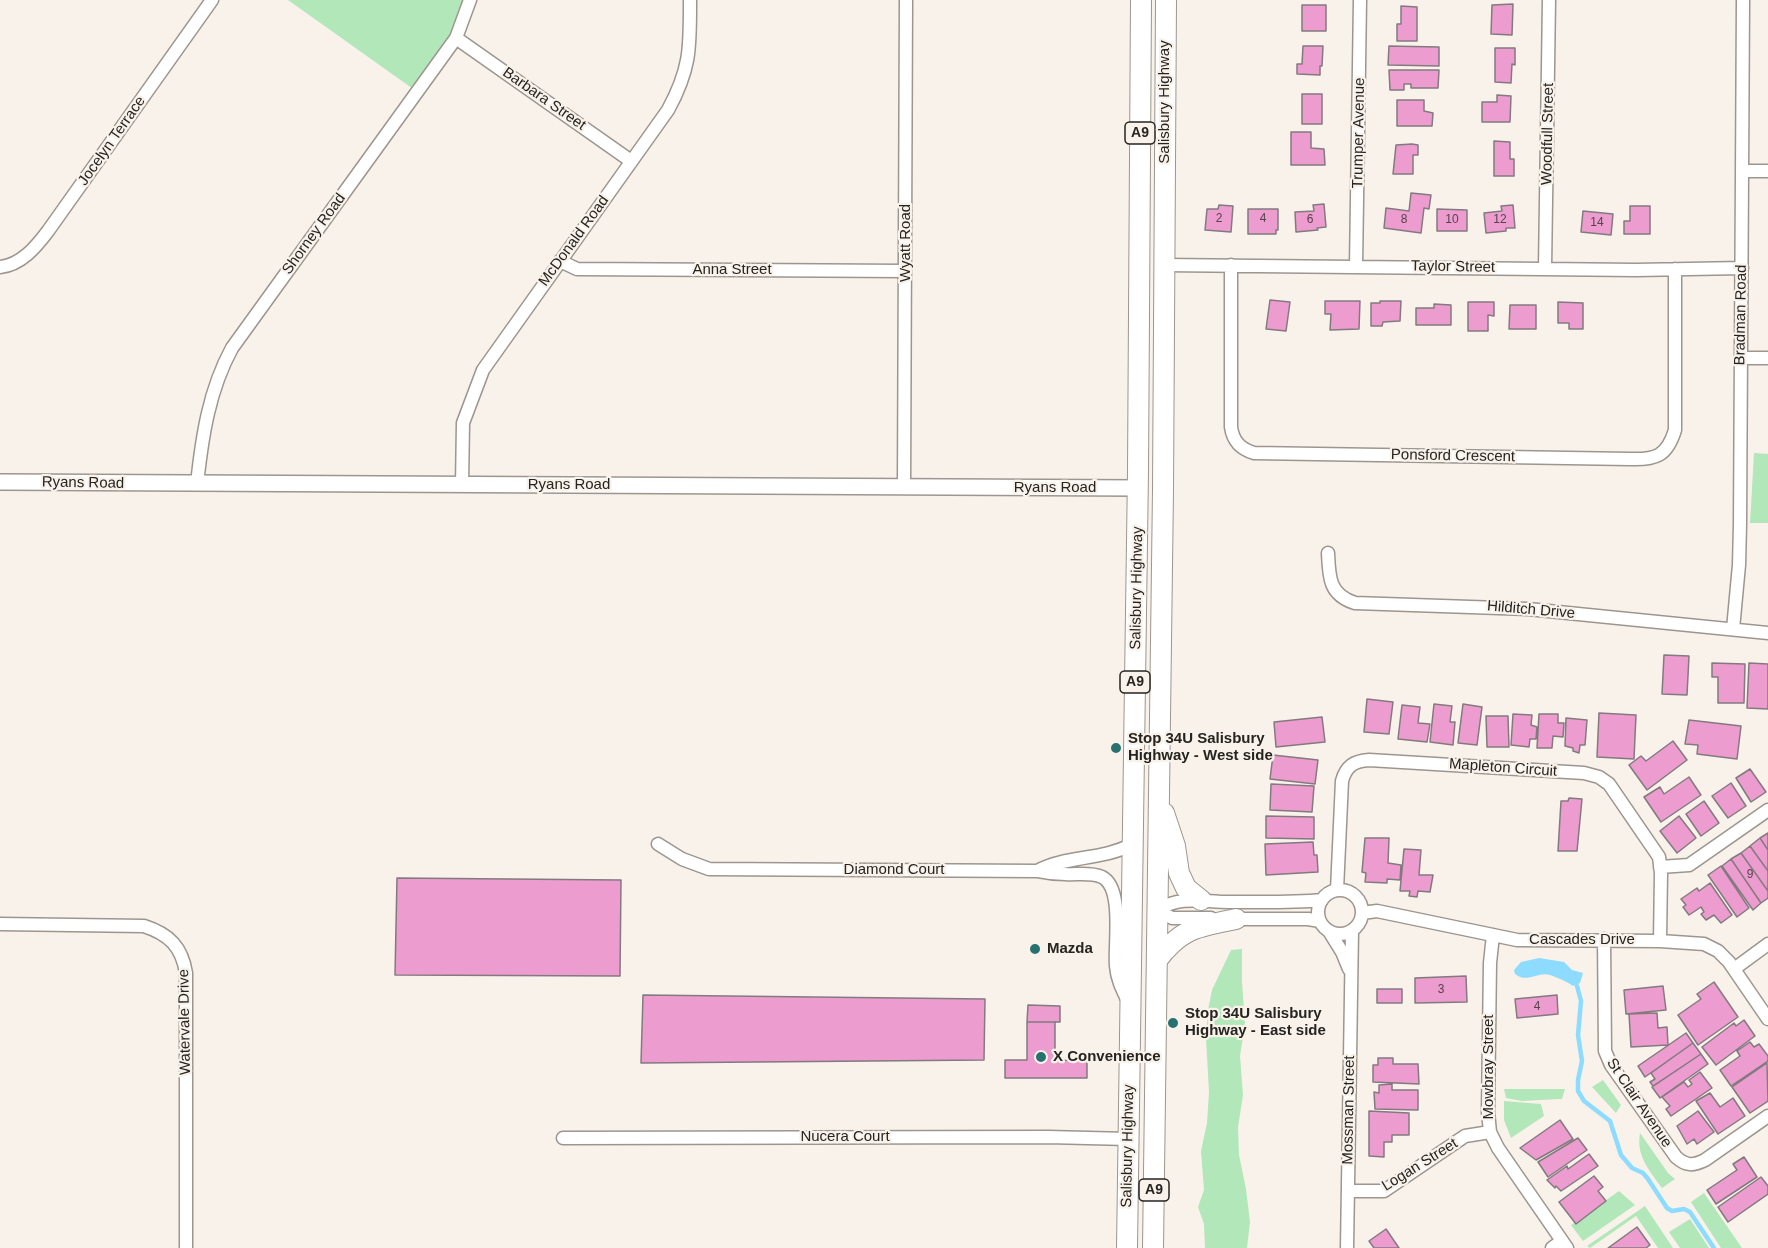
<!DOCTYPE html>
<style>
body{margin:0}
canvas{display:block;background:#f8f2ea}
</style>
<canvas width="1768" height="1248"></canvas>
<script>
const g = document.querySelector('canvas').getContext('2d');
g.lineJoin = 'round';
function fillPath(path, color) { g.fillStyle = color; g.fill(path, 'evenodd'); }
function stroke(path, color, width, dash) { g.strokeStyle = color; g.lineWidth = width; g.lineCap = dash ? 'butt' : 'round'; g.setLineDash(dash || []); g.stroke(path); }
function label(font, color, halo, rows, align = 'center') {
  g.font = font + ' Helvetica,sans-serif'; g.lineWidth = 4.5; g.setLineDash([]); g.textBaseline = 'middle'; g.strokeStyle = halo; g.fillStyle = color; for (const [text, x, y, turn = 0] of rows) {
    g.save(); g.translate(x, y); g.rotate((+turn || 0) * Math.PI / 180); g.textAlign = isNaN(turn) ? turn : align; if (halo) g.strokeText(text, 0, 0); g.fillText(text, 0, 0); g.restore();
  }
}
fillPath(new Path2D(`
 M288,0H470L456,38L416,91Z
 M1754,453L1768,454V523H1750Z
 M1242,949V982L1245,1024L1240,1056L1243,1095L1238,1127L1239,1155L1246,1189L1250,1222L1247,1248H1205L1204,1224L1198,1207L1204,1190L1201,1151L1207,1123L1209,1092L1206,1038L1208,1010L1212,990L1231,950Z
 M1603,1080L1621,1105L1616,1113L1592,1087Z
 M1504,1089H1565L1562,1099H1559L1522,1101L1506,1098Z
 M1504,1101L1541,1104L1544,1116L1511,1138L1504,1120Z
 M1640,1133L1668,1173L1675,1179L1662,1188C1649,1170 1636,1156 1640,1133Z
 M1619,1191L1635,1205L1583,1241L1571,1225Z
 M1704,1193L1742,1248H1721L1691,1202Z
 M1645,1206L1673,1248H1658L1636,1216L1590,1248L1587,1246Z
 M1690,1219L1709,1248H1680L1669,1232Z`), '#b2e7b9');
fillPath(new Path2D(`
 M1539,958L1564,962L1572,970L1583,973L1580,983L1573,986C1566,981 1558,978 1550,975C1538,971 1527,984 1515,974L1514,970L1521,962Z`), '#8ddbfe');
stroke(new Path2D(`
 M1577,986L1581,1001L1578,1035L1582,1061L1578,1080V1091L1584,1101L1610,1121L1621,1155L1632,1168L1643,1173L1648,1179L1667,1208L1672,1211L1684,1209L1690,1212L1714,1248`), '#8ddbfe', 4.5);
const building = new Path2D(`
 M1513,4L1512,35L1491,34L1492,5Z
 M1302,5H1326V31H1302Z
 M1401,6L1417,7V41H1397V24H1401Z
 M1303,46H1323L1322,66H1320V75L1297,74V64H1302Z
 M1389,46L1439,47V66L1388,65Z
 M1495,48H1515V65L1512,64L1511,83L1495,82Z
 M1389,70H1439L1438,88H1411V84H1404V90H1390Z
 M1302,94H1322V124H1302Z
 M1497,95L1511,96L1510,122H1482V102H1497Z
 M1397,100H1424V111L1433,113L1432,126H1397Z
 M1291,132H1311V148L1324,149L1325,165H1291Z
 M1494,141L1510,142V159H1514V176H1494Z
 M1412,144L1418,145V155H1413V174H1393L1396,145Z
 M1411,193L1431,195L1429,209L1424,208L1421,233L1384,228L1386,208L1409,211Z
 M1324,204L1326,227L1317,228L1318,230L1296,232L1295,212L1314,211L1313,205Z
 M1219,205L1233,206L1231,232L1205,230L1207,209H1218Z
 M1513,205L1515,228H1506V231L1486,233L1484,213L1502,211L1501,206Z
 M1630,206H1650V234H1624V221H1630Z
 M1248,209H1278V230H1276V234H1248Z
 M1437,209L1467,210V231H1437Z
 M1583,211L1613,214L1611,235L1581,232Z
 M1270,300L1290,302L1286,331L1266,329Z
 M1325,301H1360L1359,329L1330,330L1331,314H1325Z
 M1380,301H1401L1400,321L1383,322L1382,326H1371V303H1380Z
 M1468,302H1494V316L1488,315V331H1468Z
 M1558,302L1583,303V329H1569V323H1558Z
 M1434,304L1451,305V325H1416V308H1434Z
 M1510,305H1536V329H1509Z
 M1664,655L1689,656L1687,695L1662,694Z
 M1712,663L1745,664L1744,703H1718V677H1712Z
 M1749,663L1768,664V709L1747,708Z
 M1367,699L1393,702L1389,734L1364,732Z
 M1434,704L1452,706L1450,722H1455L1453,745L1430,742Z
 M1463,704L1482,707L1477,745L1458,743Z
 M1402,705L1420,707L1418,723L1430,724L1427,742L1398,739Z
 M1599,713L1636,715L1634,759L1597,757Z
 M1513,714L1532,715L1531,725L1537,727L1536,739H1530L1529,747L1511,745Z
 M1539,714H1558V723H1564L1563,737L1553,736L1552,748H1537Z
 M1486,716H1508L1509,747H1487Z
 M1322,717L1325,742L1276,747L1274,722Z
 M1566,718L1587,720L1585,745H1580L1579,753L1573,751V748L1565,746Z
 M1689,720L1741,726L1737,759L1697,754L1698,745L1685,744Z
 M1673,741L1687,760L1647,790L1629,765L1641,756L1646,761Z
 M1273,755L1318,760L1315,784L1270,779Z
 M1750,769L1766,792L1751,802L1736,778Z
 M1689,777L1701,795L1661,822L1644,797L1660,787L1664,794Z
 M1731,783L1746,806L1728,818L1712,796Z
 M1271,784L1314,786L1312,812L1270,810Z
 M1569,798L1582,799L1577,851H1558L1561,801H1568Z
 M1704,801L1719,823L1701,836L1686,814Z
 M1266,816L1314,817V839L1266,838Z
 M1679,816L1696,838L1677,853L1660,831Z
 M1768,833V850L1760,838Z
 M1365,838H1389L1388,863L1401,865L1400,880L1387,879V883L1365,882L1366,873L1362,872Z
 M1760,838L1768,850V871L1750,846Z
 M1313,842L1314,855H1317L1318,872L1266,875L1265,844Z
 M1750,846L1768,871V891L1741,853Z
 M1404,849L1421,850L1419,875H1433L1430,892L1418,891L1417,897L1409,896L1410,891H1400Z
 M1741,853L1768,891V898L1761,903L1731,859Z
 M1731,859L1761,903L1753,910L1722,866Z
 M1721,866L1749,908L1737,917L1708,875Z
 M397,878L621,880L620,976L395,975Z
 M1710,883L1732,915L1721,923L1714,915L1706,920L1701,914L1704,912L1701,907L1689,915L1683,907L1686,905L1681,899L1697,888L1699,891Z
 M1466,976L1467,1002L1415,1003V978Z
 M1714,982L1738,1017L1698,1045L1678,1015L1701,999L1697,994Z
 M1663,986L1666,1010L1626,1014L1624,990Z
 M1377,989H1402V1003H1377Z
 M643,995L985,999L984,1060L641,1063Z
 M1557,995L1558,1014L1517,1018L1515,999Z
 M1028,1005L1060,1006V1022H1027Z
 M1657,1013L1658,1028L1667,1027L1668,1045L1631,1047L1629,1014Z
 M1744,1020L1755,1036L1716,1065L1702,1047L1734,1023L1736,1026Z
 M1027,1022H1055V1060L1087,1061V1078H1005V1060H1027Z
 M1686,1033L1693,1043L1645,1077L1638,1066Z
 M1750,1042L1754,1047L1759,1044L1768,1056V1061L1731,1086L1720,1070L1740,1056L1737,1051Z
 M1693,1043L1701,1054L1653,1086L1650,1082L1655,1079L1651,1073Z
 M1701,1054L1708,1064L1660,1098L1652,1087Z
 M1378,1058H1393V1064H1418L1419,1084L1373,1082V1065H1378Z
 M1767,1063L1768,1101L1750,1113L1732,1087Z
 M1700,1072L1712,1088L1671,1116L1666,1109L1670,1106L1662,1097L1684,1082L1688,1087L1692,1084L1689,1080Z
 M1392,1084V1090H1418V1110L1375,1109L1374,1092L1379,1093V1085Z
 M1710,1093L1720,1107L1733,1098L1745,1116L1718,1134L1696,1101Z
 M1369,1111L1409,1113V1135H1392V1142H1384V1157L1369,1156Z
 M1698,1111L1714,1132L1697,1144L1694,1139L1687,1144L1677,1126Z
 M1560,1120L1573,1139L1536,1160L1520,1148Z
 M1578,1138L1587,1150L1548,1177L1538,1162Z
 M1589,1154L1598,1166L1561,1191L1556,1186L1555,1188L1547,1180L1567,1166L1568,1169Z
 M1744,1157L1757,1177L1716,1204L1707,1190L1737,1170L1733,1164Z
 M1594,1176L1603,1187L1598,1191L1606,1201L1576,1224L1559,1202Z
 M1761,1177L1768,1186V1194L1728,1222L1718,1207Z
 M1637,1227L1650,1245L1646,1248H1608Z
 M1386,1229L1399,1248H1374L1369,1241Z`);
fillPath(building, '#ec9cce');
stroke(building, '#837a7f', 1.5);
const minor = new Path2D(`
 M456,38L631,161
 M1742,171H1768
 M560,261L577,269L905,271
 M1164,265L1636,270L1742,268
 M1231,265V427C1233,441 1240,449 1254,453L1630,459C1656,460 1667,456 1675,430V269
 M1356,266L1360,0
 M0,267C21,265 36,247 48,231L212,0
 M1545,268L1549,0
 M1741,358H1768
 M197,484C202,437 209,390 232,348L456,38L470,0
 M462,485L463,423L483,370L668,110C691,68 690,47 690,0
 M904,487L906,0
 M1328,553C1329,577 1329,595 1355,603L1528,609L1768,633
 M1733,629L1739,565L1740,524L1743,0
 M658,844L682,859L709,869L1037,871C1067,855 1100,861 1133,844
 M1660,867L1689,865L1768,810
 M1037,871C1046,873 1055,874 1065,874C1076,875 1091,872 1102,877C1124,888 1114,945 1116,966C1117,979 1122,989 1128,1001
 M1337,890L1342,781C1346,766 1354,761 1369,760L1584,773L1599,777L1609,784L1659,857L1661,873L1660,941
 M1318 912a22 22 0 1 1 44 0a22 22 0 1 1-44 0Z
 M1362,913L1377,911L1517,940L1660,941L1704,944L1718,951L1729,962L1768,1019
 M1211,918H1172L1157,910C1182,895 1202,902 1229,902C1260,902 1291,903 1322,900
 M1231,919H1308L1320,921
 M0,924L144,926C169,934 182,947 186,973V1248
 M1329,931L1342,952L1349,969
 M1493,935L1490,963L1488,1112L1490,1132L1498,1148L1567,1248
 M1604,939L1605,1051L1611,1065L1676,1157C1686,1166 1693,1166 1705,1160L1768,1116
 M1734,969L1768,944
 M563,1138L1048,1137L1128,1139
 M1348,1191H1384L1465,1136L1490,1132
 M1347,1248L1352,931
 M1552,1248L1562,1241`);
const tertiary = new Path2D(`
 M0,482L1138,488`);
const primary = new Path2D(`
 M1164,813L1175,846L1179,873L1186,888L1201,900
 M1157,960C1182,927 1198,927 1236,919
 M1127,1248L1138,471L1141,0
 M1153,1248L1163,490L1166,0`);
stroke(minor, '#9c968f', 15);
stroke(tertiary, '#9c968f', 18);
stroke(primary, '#9c968f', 22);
stroke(minor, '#fff', 12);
stroke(tertiary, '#fff', 15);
stroke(primary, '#fff', 20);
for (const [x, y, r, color] of [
 [1116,748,6,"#277170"],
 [1035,949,6,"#277170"],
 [1173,1023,6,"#277170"],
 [1041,1057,6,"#277170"]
]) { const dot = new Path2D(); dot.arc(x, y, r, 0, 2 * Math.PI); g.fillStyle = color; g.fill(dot); stroke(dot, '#f8f2ea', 2); }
label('12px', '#58424c', null, [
 ["2",1219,219],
 ["4",1263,219],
 ["6",1310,220],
 ["8",1404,220],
 ["10",1452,220],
 ["12",1500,220],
 ["14",1597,223],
 ["9",1750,875],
 ["3",1441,990],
 ["4",1537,1007]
]);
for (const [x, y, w] of [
 [1140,133,30],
 [1135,682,30],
 [1154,1190,30]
]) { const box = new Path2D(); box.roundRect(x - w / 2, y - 11, w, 22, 4.5); g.fillStyle = '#f8f2ea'; g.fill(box); stroke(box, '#262421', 1.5); }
label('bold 14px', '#262421', null, [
 ["A9",1140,133],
 ["A9",1135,682],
 ["A9",1154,1190]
]);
label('15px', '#262421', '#f8f2ea', [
 ["Barbara Street",544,99,35],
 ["Salisbury Highway",1165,102,-90],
 ["Trumper Avenue",1359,133,-89],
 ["Woodfull Street",1548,134,-89],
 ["Jocelyn Terrace",112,141,-55],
 ["Shorney Road",314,234,-54],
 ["McDonald Road",574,241,-54],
 ["Wyatt Road",906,243,-90],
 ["Taylor Street",1453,267,1],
 ["Anna Street",732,270],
 ["Bradman Road",1741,315,-89],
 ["Ponsford Crescent",1453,456,1],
 ["Ryans Road",83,483,1],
 ["Ryans Road",569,485],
 ["Ryans Road",1055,488],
 ["Salisbury Highway",1137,588,-89],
 ["Hilditch Drive",1531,610,5],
 ["Mapleton Circuit",1503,768,4],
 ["Diamond Court",894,870],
 ["Cascades Drive",1582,940],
 ["Watervale Drive",185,1022,-91],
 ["Mowbray Street",1489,1067,-90],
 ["St Clair Avenue",1639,1103,56],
 ["Mossman Street",1349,1110,-89],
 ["Nucera Court",845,1137],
 ["Salisbury Highway",1128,1146,-89],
 ["Logan Street",1420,1165,-32]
]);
label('bold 15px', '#262421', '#f8f2ea', [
 ["Stop 34U Salisbury",1128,739],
 ["Highway - West side",1128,756],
 ["Mazda",1047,949],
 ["Stop 34U Salisbury",1185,1014],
 ["Highway - East side",1185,1031],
 ["X Convenience",1053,1057]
], 'left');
</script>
